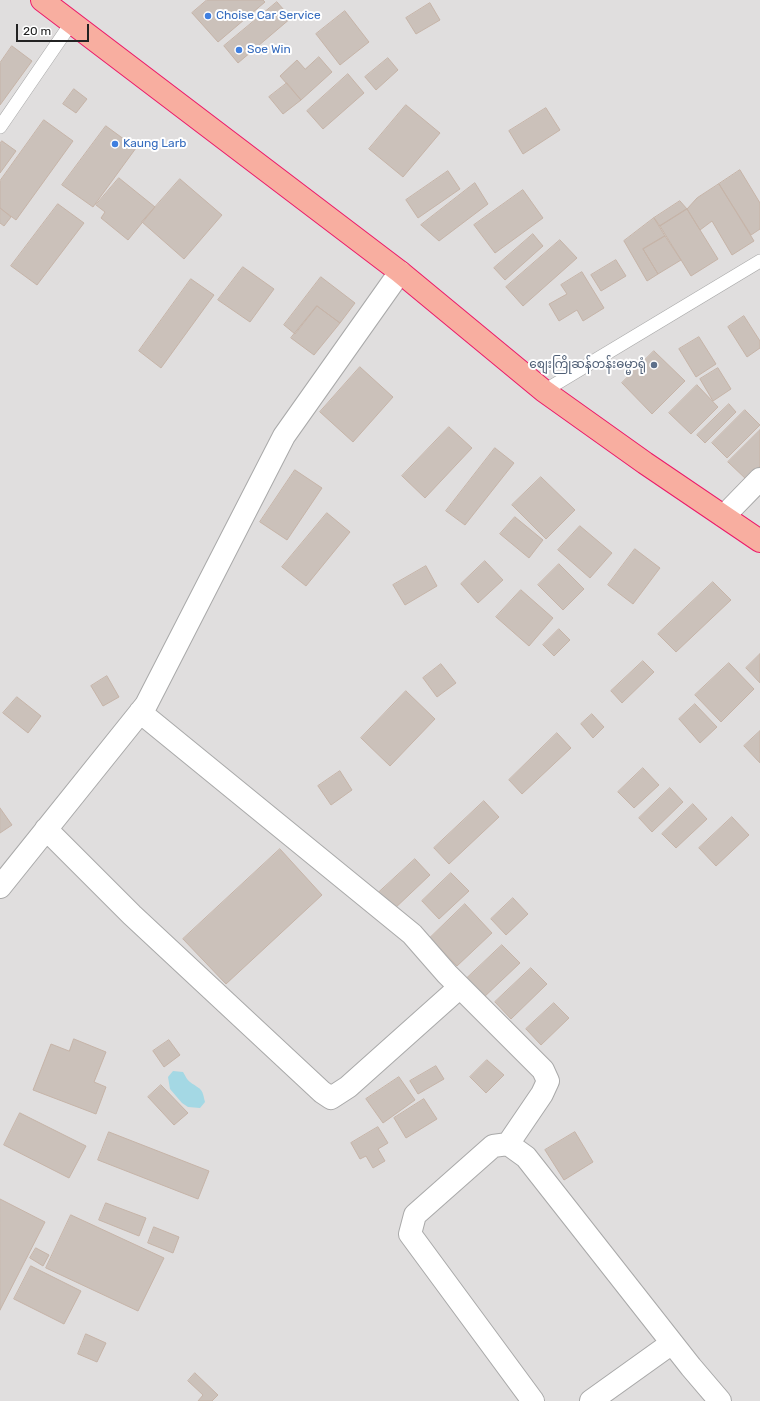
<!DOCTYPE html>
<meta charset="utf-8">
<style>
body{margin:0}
#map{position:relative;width:760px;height:1401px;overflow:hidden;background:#f3eee8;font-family:Rubik,sans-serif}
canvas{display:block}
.scale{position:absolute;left:16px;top:24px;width:73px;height:18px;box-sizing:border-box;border:2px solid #222;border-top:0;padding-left:5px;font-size:12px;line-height:14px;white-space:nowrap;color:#222;-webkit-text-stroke:3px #fff;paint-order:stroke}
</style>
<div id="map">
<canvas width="760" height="1401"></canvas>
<div class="scale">20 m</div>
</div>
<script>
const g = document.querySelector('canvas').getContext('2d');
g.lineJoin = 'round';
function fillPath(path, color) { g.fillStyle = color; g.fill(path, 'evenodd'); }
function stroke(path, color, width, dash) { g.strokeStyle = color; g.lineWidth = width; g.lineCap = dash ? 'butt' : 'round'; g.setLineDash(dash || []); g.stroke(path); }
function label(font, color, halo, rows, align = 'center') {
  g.font = font + ' Rubik,"Noto Sans Myanmar",sans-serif'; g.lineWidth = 4; g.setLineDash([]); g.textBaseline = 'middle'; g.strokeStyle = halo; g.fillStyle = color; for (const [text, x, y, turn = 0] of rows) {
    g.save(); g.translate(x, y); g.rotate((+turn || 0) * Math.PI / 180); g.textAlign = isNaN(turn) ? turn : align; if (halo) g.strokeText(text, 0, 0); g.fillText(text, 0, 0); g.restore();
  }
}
fillPath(new Path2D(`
 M0,0H760V1401H0Z`), '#e0dede');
fillPath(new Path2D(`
 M173,1071L183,1072C185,1075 187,1080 190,1082C201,1090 202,1087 205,1102L200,1108L188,1107L182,1103L170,1089L168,1077Z`), '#a4d8e4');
const building = new Path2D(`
 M207,0H263L265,2L218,42L192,13Z
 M277,2L291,18L238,63L224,46Z
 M430,3L440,20L416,34L406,18Z
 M345,11L369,42L340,65L316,34Z
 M12,46L32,61L0,105V63Z
 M319,57L332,72L301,100L280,76L297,60L305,69Z
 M388,58L398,70L376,90L365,77Z
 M348,74L364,93L323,129L307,111Z
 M287,83L301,100L283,114L269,97Z
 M74,89L87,99L76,113L63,104Z
 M406,105L440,133L403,177L369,149Z
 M546,108L560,130L523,154L509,131Z
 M44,120L73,141L16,220L0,208V181Z
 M106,126L136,148L93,207L62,185Z
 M2,141L16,151L0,173V144Z
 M740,170L760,203V229L751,235L719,184Z
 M448,171L460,189L418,218L406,200Z
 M119,178L155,207L128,240L101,218L105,212L96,205Z
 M180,179L222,215L184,259L142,222Z
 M475,183L488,204L439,241L421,225Z
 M719,184L754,241L732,255L712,221L700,230L687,209L697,198Z
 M523,190L543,218L495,253L474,225Z
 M680,201L687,209L660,226L654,218Z
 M58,204L84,223L37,285L11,266Z
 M0,208L11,217L4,226L0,223Z
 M687,209L718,259L691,276L660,226Z
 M654,218L665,236L643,249L658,274L647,281L624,241Z
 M533,234L543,246L505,280L494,268Z
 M665,236L681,260L658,274L643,249Z
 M560,240L577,258L523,306L506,287Z
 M616,260L626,276L601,291L591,275Z
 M243,267L274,289L250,322L218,300Z
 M582,272L604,308L583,321L577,310L559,321L549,304L567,294L561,285Z
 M321,277L355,303L340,323L317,306L295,334L284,325Z
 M191,279L214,295L161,368L139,351Z
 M317,306L340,323L314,355L291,338Z
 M744,316L760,341V348L747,357L728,327Z
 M699,337L716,364L696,377L679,349Z
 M654,351L685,381L652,414L622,383Z
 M360,367L393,397L353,442L320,412Z
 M718,368L731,389L713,401L700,379Z
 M697,385L718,407L691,434L669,413Z
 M729,404L736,412L705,443L697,435Z
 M745,410L760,425L727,458L712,443Z
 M449,427L472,448L425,498L402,476Z
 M760,430V466L747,480L728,462Z
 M495,448L514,463L465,525L446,511Z
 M295,470L322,488L287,540L260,522Z
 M541,477L575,510L546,539L512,505Z
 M327,513L350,532L306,586L282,567Z
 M515,517L543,540L529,558L500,534Z
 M580,526L612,553L590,578L558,550Z
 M635,549L660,568L633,604L608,585Z
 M485,561L503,580L478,603L461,584Z
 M559,564L584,589L563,610L538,585Z
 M426,566L437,586L405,605L393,585Z
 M713,582L731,600L676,652L658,634Z
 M521,590L553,618L529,646L496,617Z
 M559,629L570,640L554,656L543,645Z
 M760,654V683L746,668Z
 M643,661L654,672L622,703L611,691Z
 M729,663L754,689L721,722L695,695Z
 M441,664L456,683L437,697L423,678Z
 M107,676L119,697L103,706L91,686Z
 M406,691L435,719L390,766L361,738Z
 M17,697L41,716L28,733L3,713Z
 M695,704L717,727L700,743L679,719Z
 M592,714L604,727L593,738L581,724Z
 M760,731V763L744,746Z
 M557,733L571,748L522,794L509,780Z
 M643,768L659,785L634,808L618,792Z
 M340,771L352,790L331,805L318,786Z
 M670,788L683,802L652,832L639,818Z
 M484,801L499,817L449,864L434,848Z
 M693,804L707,819L676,848L662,834Z
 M0,808L12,825L0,833Z
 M732,817L749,835L716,866L699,848Z
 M280,849L322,895L226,984L183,939Z
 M415,859L430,875L392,911L376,895Z
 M451,873L469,891L439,919L422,901Z
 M513,898L528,914L506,935L491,919Z
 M465,904L492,933L457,966L430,938Z
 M502,945L520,963L482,999L464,981Z
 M531,968L547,984L511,1019L495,1002Z
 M554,1003L569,1018L541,1045L526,1029Z
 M74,1039L106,1052L94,1082L106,1087L96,1114L33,1090L51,1044L69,1051Z
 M169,1040L180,1055L164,1067L153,1051Z
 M487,1060L504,1075L486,1093L470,1077Z
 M436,1066L444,1079L418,1094L410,1081Z
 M399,1077L415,1100L383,1123L366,1099Z
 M161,1085L188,1113L174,1125L148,1097Z
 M424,1099L437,1119L406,1138L394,1118Z
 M20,1113L86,1146L69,1178L4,1145Z
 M378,1127L388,1143L378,1149L385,1161L373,1168L366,1156L360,1159L351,1143Z
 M109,1132L209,1171L198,1199L98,1160Z
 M575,1132L593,1162L564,1180L545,1150Z
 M0,1199L45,1222L0,1310Z
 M106,1203L146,1218L139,1236L99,1220Z
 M71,1215L164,1258L138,1311L46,1268Z
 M154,1227L179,1237L173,1253L148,1243Z
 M36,1248L49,1255L43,1266L30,1258Z
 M31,1266L81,1291L64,1324L14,1299Z
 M86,1334L106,1343L97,1362L78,1354Z
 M195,1373L218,1395L212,1401H198L203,1395L188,1381Z`);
fillPath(building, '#cbc1ba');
stroke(building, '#c6b4a8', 1);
const service = new Path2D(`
 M0,127L72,22
 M544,391L760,261`);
const minor = new Path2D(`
 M724,516L760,479
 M140,712L412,934L447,974L543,1070L548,1081L542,1094L508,1144L493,1146L415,1215L410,1234L533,1401
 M46,829L132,915L322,1092L331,1098L348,1087L460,987
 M0,887L146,705L284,436L400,272
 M508,1144L526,1157L691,1367L720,1401
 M591,1401L672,1343`);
const trunk = new Path2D(`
 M42,0L400,272L544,391L645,463L760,541`);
stroke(service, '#a9a9a9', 14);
stroke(minor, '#a9a9a9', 24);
stroke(trunk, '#ec1969', 24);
stroke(service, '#fff', 13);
stroke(minor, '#fff', 22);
stroke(trunk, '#f8aea0', 22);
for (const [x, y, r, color] of [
 [208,16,4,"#3f7fe0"],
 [239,50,4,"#3f7fe0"],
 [115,144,4,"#3f7fe0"],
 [654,365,4,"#5c6f8a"]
]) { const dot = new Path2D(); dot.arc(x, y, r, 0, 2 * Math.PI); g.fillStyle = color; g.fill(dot); stroke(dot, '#fff', 1.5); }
label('12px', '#366cbe', '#fff', [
 ["Choise Car Service",216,16],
 ["Soe Win",247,50],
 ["Kaung Larb",123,144]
], 'left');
label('12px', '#4e5e75', '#fff', [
 ["စျေးကြိုဆန်တန်းဓမ္မာရုံ",646,365]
], 'right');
</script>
